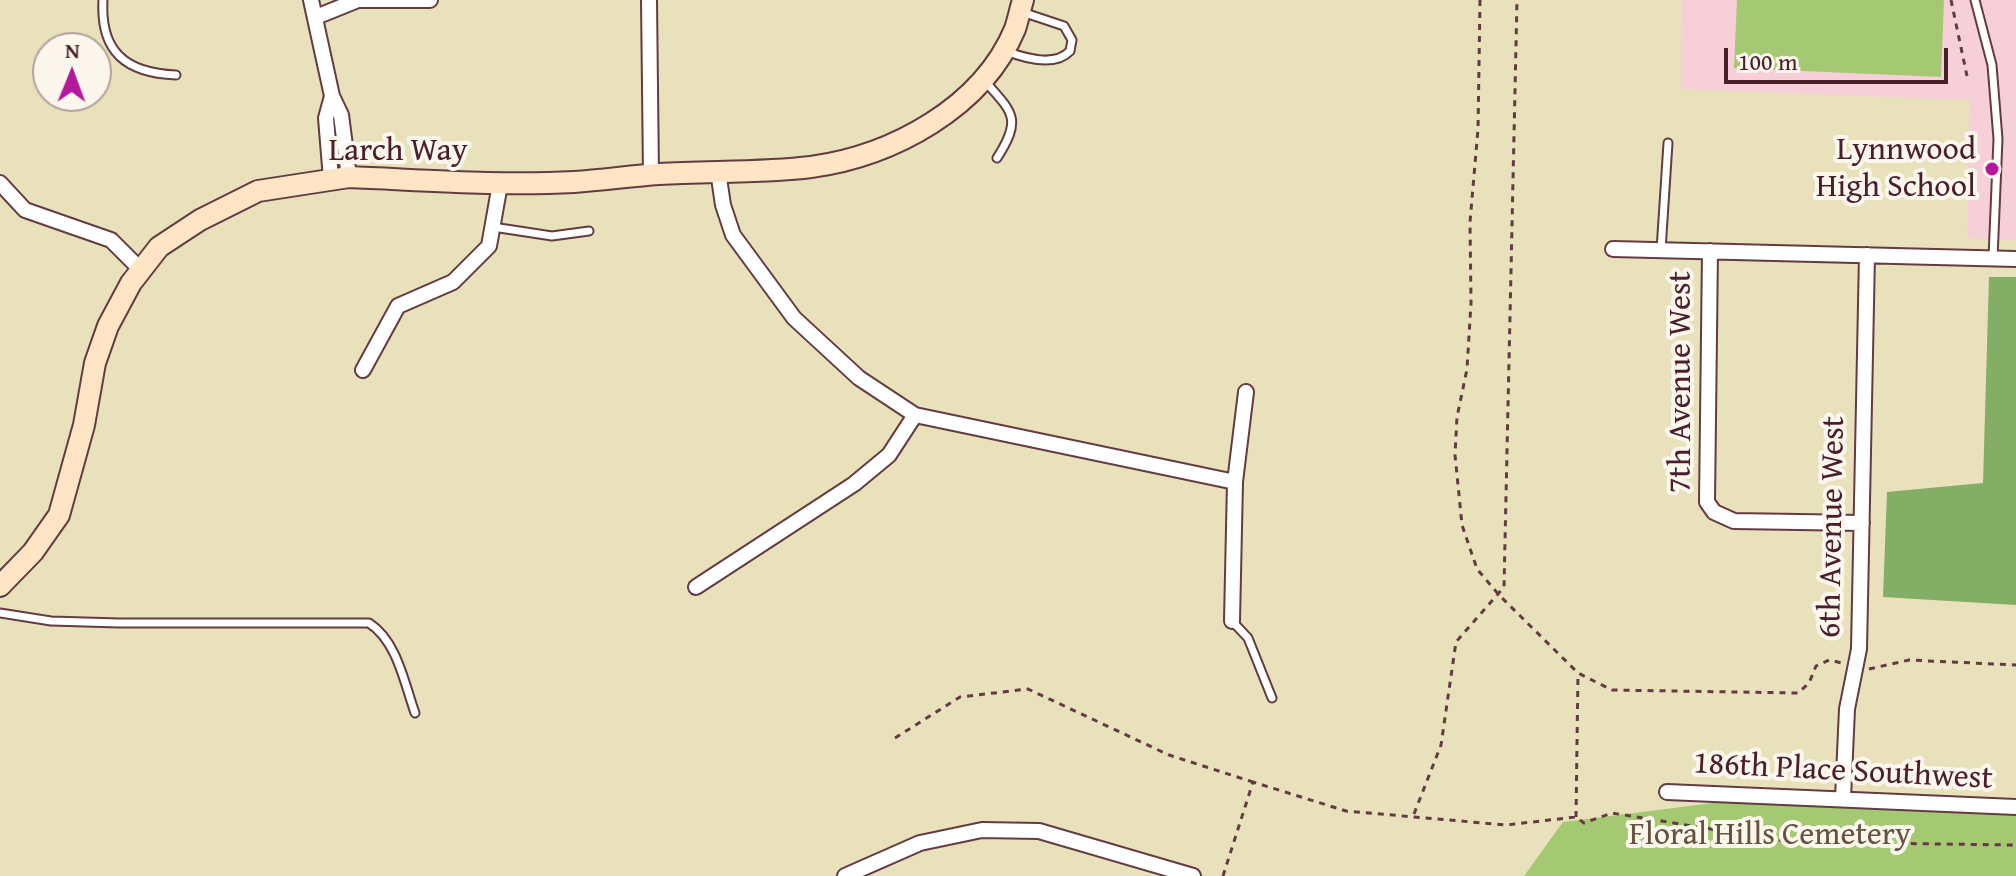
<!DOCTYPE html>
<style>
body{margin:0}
#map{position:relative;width:2016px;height:876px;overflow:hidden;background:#e9e0bc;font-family:"Gentium Book Plus",serif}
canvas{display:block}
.north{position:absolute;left:32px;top:32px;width:80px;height:80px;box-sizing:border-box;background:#fbf7ec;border:2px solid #b4a19f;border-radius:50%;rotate:1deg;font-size:22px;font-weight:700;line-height:32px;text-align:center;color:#4a1f2b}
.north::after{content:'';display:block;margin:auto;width:28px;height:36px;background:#b5179e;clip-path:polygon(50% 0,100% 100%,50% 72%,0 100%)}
.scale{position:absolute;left:1724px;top:48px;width:224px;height:36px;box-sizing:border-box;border:4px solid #4a1f2b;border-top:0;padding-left:10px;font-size:24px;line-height:28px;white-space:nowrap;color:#4a1f2b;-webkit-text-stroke:6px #fbf7ec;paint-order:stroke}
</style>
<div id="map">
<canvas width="2016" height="876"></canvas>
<div class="north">N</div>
<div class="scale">100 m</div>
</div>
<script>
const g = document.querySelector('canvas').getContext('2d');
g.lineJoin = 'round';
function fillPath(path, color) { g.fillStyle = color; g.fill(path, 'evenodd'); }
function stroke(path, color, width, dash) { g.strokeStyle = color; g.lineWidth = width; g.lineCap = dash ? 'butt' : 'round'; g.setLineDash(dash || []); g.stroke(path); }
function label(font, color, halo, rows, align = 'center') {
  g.font = font + ' "Gentium Book Plus",serif'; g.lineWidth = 8; g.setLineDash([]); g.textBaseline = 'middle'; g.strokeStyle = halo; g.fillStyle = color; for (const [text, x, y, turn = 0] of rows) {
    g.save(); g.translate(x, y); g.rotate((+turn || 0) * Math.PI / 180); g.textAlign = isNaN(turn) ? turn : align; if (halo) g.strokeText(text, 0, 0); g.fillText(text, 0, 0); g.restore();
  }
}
fillPath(new Path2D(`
 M1682,0H2016V240L1967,238L1970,100L1681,89Z`), '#f6cfd8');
fillPath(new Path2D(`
 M1737,0H1944L1941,77L1734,68Z
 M1760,797L2016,809V876H1524L1563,822Z`), '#a5c973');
fillPath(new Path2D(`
 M1989,277H2016V605L1883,597L1887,492L1983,483Z`), '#84ad65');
const lane = new Path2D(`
 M103,0C100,52 126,73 176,75
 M1975,0L1992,65L1998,139L1993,258
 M1006,51C1024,58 1055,67 1070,51L1072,40L1064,26L1022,12
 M984,80C1012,112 1023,118 997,158
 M493,227L552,236L589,231
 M1661,250L1668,143
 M0,613L51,621L119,623H369C397,641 404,682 415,713
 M1232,621L1248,638L1272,698`);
const street = new Path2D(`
 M311,0L332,96L341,115L349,177
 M649,0L651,175
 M316,17L358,0H430
 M718,171L723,205L733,235L794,318L859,378L915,415L1235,482
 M331,179L326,118L332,96
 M0,183L25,210L111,240L141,270
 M1613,249L2016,259
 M1710,251L1707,502L1714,512L1734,521L1862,523
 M363,370L398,306L453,282L489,246L500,184
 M696,587L854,484L889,455L915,415
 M1232,621L1235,482L1246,392
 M1667,792L2016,807
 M1843,798L1847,709L1859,649L1867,255
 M845,876L920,843L982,830L1039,831L1193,876`);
const secondary = new Path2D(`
 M0,586L33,552L59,515L84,425L95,363L108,326L131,283L159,247L200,220L258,191L349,177C424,180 499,186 574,182C603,180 631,176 659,174C709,171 762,173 811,167C892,156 982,108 1015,29C1018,20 1020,10 1023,0`);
stroke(lane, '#623c41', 11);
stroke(street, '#623c41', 18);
stroke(secondary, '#623c41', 24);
stroke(new Path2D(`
 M1480,0L1478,129L1470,222L1471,303L1467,369L1457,417L1455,455L1462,525L1477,569L1499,595L1578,673L1612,690L1798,693L1809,683L1816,666L1829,660L1842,663
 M1951,0L1967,76
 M1869,669L1909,660L2016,665
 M895,738L960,697L1028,689L1169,755L1253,782
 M1414,814L1441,745L1456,642L1504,587L1517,0
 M1576,817L1578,673
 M1223,876L1253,782L1346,811L1506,825L1576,817L1584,823L1612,813L1791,842L2016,845`), '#623c41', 3, [6, 6]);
stroke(lane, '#fff', 7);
stroke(street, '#fff', 14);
stroke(secondary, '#fee5c5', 20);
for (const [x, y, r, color] of [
 [1992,169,8,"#b5179e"]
]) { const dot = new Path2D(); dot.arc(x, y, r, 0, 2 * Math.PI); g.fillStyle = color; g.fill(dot); stroke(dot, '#fbf7ec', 3); }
label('32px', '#4a1f2b', '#fbf7ec', [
 ["Lynnwood",1976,151],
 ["High School",1976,188]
], 'right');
label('32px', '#4a1f2b', '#fbf7ec', [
 ["Larch Way",398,152],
 ["7th Avenue West",1682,382,-90],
 ["6th Avenue West",1833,527,-89],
 ["186th Place Southwest",1843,772,3]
]);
label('32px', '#655241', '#fbf7ec', [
 ["Floral Hills Cemetery",1770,836]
]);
</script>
